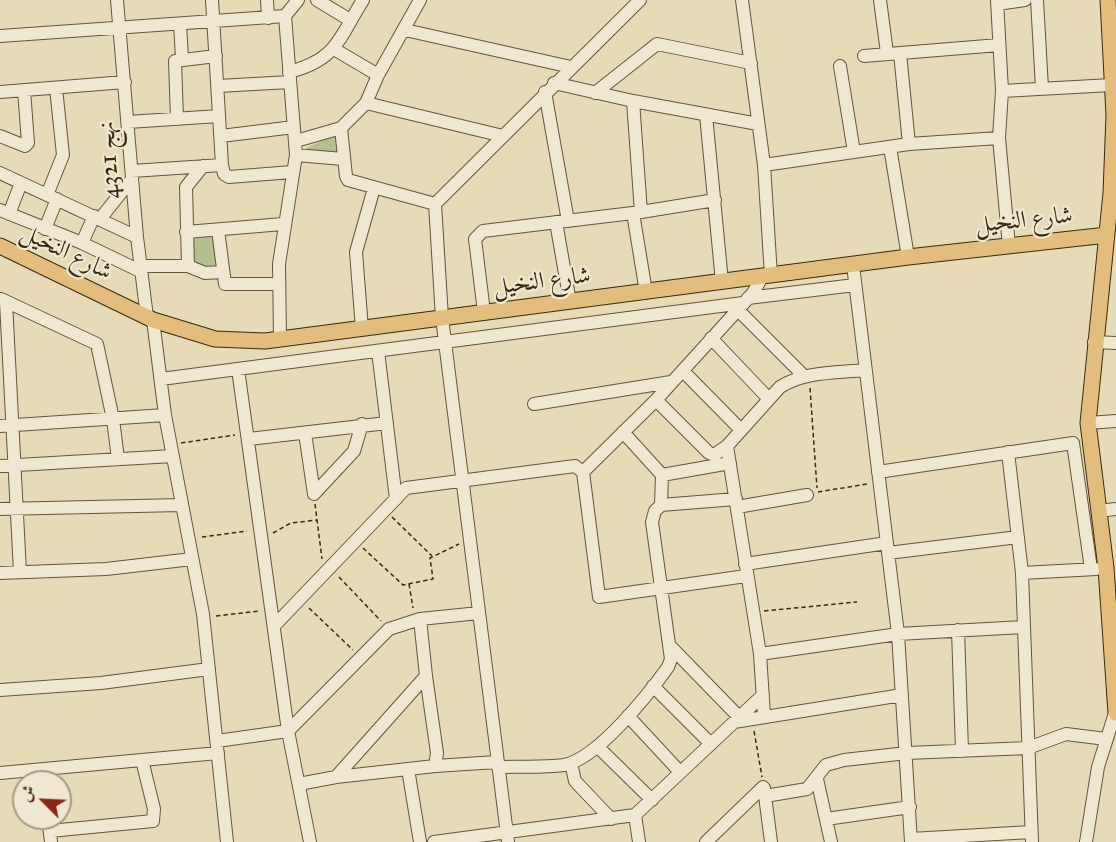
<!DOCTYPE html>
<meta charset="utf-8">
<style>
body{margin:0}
#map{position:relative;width:1116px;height:842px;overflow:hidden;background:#e6dab7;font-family:"IM FELL Great Primer",Amiri,serif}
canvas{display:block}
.north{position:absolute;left:12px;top:770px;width:60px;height:60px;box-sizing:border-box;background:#efe7d0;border:2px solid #a69b84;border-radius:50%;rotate:294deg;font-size:16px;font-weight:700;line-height:24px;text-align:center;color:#392913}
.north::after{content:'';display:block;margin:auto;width:21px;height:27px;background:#8f2418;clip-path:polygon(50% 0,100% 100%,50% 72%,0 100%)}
</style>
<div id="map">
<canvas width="1116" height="842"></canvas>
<div class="north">ش</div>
</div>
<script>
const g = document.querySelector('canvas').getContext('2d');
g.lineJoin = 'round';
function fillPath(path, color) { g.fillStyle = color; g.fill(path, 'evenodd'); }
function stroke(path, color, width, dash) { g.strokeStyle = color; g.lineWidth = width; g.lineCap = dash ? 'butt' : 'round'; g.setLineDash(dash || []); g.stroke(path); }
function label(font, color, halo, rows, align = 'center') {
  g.font = font + ' "IM FELL Great Primer",Amiri,serif'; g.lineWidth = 4.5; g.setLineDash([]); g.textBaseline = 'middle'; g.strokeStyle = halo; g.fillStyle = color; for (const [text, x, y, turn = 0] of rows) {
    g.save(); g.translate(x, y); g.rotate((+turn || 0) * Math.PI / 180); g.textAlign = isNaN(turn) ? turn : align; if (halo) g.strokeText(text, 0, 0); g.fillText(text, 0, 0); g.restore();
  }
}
fillPath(new Path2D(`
 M337,134L338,157L306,153V148Z
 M215,233L219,270L191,264L189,235Z`), '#b5c08e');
const minor = new Path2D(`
 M117,0L137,237L147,317
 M267,0L268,18
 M317,0L350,20
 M742,0L764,165L771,276
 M880,0L887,53
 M997,0L1002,91L999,138L1009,246
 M1037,0L1042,88
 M997,4L1025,0
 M180,24L182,58
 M405,30L571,67
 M0,36L285,16L298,0
 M334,49L378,75
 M900,53L909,144
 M864,56L999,45
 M840,66L854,152
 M289,72C337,60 339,38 363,0
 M554,83L633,101L758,124
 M218,86L290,82
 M1002,91L1112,85
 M0,92L125,82
 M545,92L568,221
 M595,93L657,44L751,63
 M633,101L641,212
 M366,103L503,136
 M706,115L722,282
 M177,119L175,61L216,56
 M128,122L219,116
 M341,128L346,176L348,180L435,204
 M0,136L25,146L28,143L24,90
 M221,136L294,127
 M296,141L341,128L366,103L378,75L420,0
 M890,147L908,257
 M296,155L343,159
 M222,165L224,174L229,177L292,172
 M764,165L909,144L999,138
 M132,171L222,165L212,0
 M0,173L137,237
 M47,195L63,155L56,88
 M0,210L82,243L140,271
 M633,213L646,292
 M9,214L21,183
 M100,219L132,179
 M556,222L570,302
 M45,229L57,199
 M218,230L225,284H278
 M186,232L283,224
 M82,243L94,216
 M853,265L898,634L911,842
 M140,266H188L205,273L222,272
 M188,266L186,187L203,166
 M748,298L855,285
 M1,299L97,344L113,419L118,459
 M6,302L20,572
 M737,309L804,376
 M484,312L475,239L483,231L641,212L715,200
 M153,320L165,415L203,614L227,842
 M362,329L356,252L374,188
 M711,338L769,399
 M280,340L279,264L296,155L285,16
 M1094,342L1116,343
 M378,351L396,499
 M238,369L288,731L310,842
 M683,371L741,430
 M161,379L743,303
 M656,400L709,453L714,455L727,446
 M534,404L671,382
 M1088,423L1116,421
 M0,426L165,415
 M623,432L662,475L730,463
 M305,433L314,494L354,451L362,424
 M249,439L387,423
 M1008,452L1022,573L1032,842
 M0,466L173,456
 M583,472L656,400L753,293L762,277
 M878,472L1073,443L1091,569
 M661,505L736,499
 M737,507L807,495
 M0,509L182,505
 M1098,511L1116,509
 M888,553L1018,537
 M745,564L887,543
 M0,573L106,569L192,559
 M1022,573L1096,569
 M274,626L406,488L575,466L583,472L599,597L746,576
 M958,630L962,751
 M669,645L739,717
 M760,654L898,634L1023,627
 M653,686L711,744
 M0,690L101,683L209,669
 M764,715L760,654L727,446L780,387C805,371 837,373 865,370
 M628,716L680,772
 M734,722L902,695
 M217,741L288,731L389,629L420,619L479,613
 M598,747L652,800
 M571,763L575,781L611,819
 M435,766L497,762
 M498,767C519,766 542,768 564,765C597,759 648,695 668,667L671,659L652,522L655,511L661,505L662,475
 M408,769L420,842
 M0,773L218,753
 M336,777L435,766L437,753L426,676
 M817,779L831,842
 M299,784L336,777L426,676L420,619
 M764,788L771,842
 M765,796L807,789L826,765L844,760L907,753L1028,748L1066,734L1106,739
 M635,815L639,842
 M48,818L51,842
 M826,819L910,807
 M50,831L153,821L154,809L142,760
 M911,839L1031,832
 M434,842L635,815L763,695
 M508,842L442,318L435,204L640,0
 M706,842L763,787
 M1086,842L1098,767L1115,713`);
const major = new Path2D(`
 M1108,0L1114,115L1111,193L1088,423L1106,568L1116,713
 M0,246L153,320L215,339L265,341L908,257L1107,235`);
stroke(minor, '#64553c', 14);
stroke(major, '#392913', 17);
stroke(new Path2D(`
 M810,388L817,488
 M181,443L235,435
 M818,492L867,484
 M315,504L322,559
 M392,517L432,556
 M273,533L291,523L317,520
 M202,537L247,531
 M363,548L403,585L433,579L430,558L459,544
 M339,577L381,621
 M409,584L413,608
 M309,608L353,650
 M764,611L857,602
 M216,616L259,611
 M754,731L762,777`), '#392913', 1.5, [4.5, 3]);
stroke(minor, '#efe7d0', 12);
stroke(major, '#e3bd7c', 15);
label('24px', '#392913', '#efe7d0', [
 ["نهج 4321",110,160,-94],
 ["شارع النخيل",1024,221,-6],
 ["شارع النخيل",66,253,26],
 ["شارع النخيل",542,282,-7]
]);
</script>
